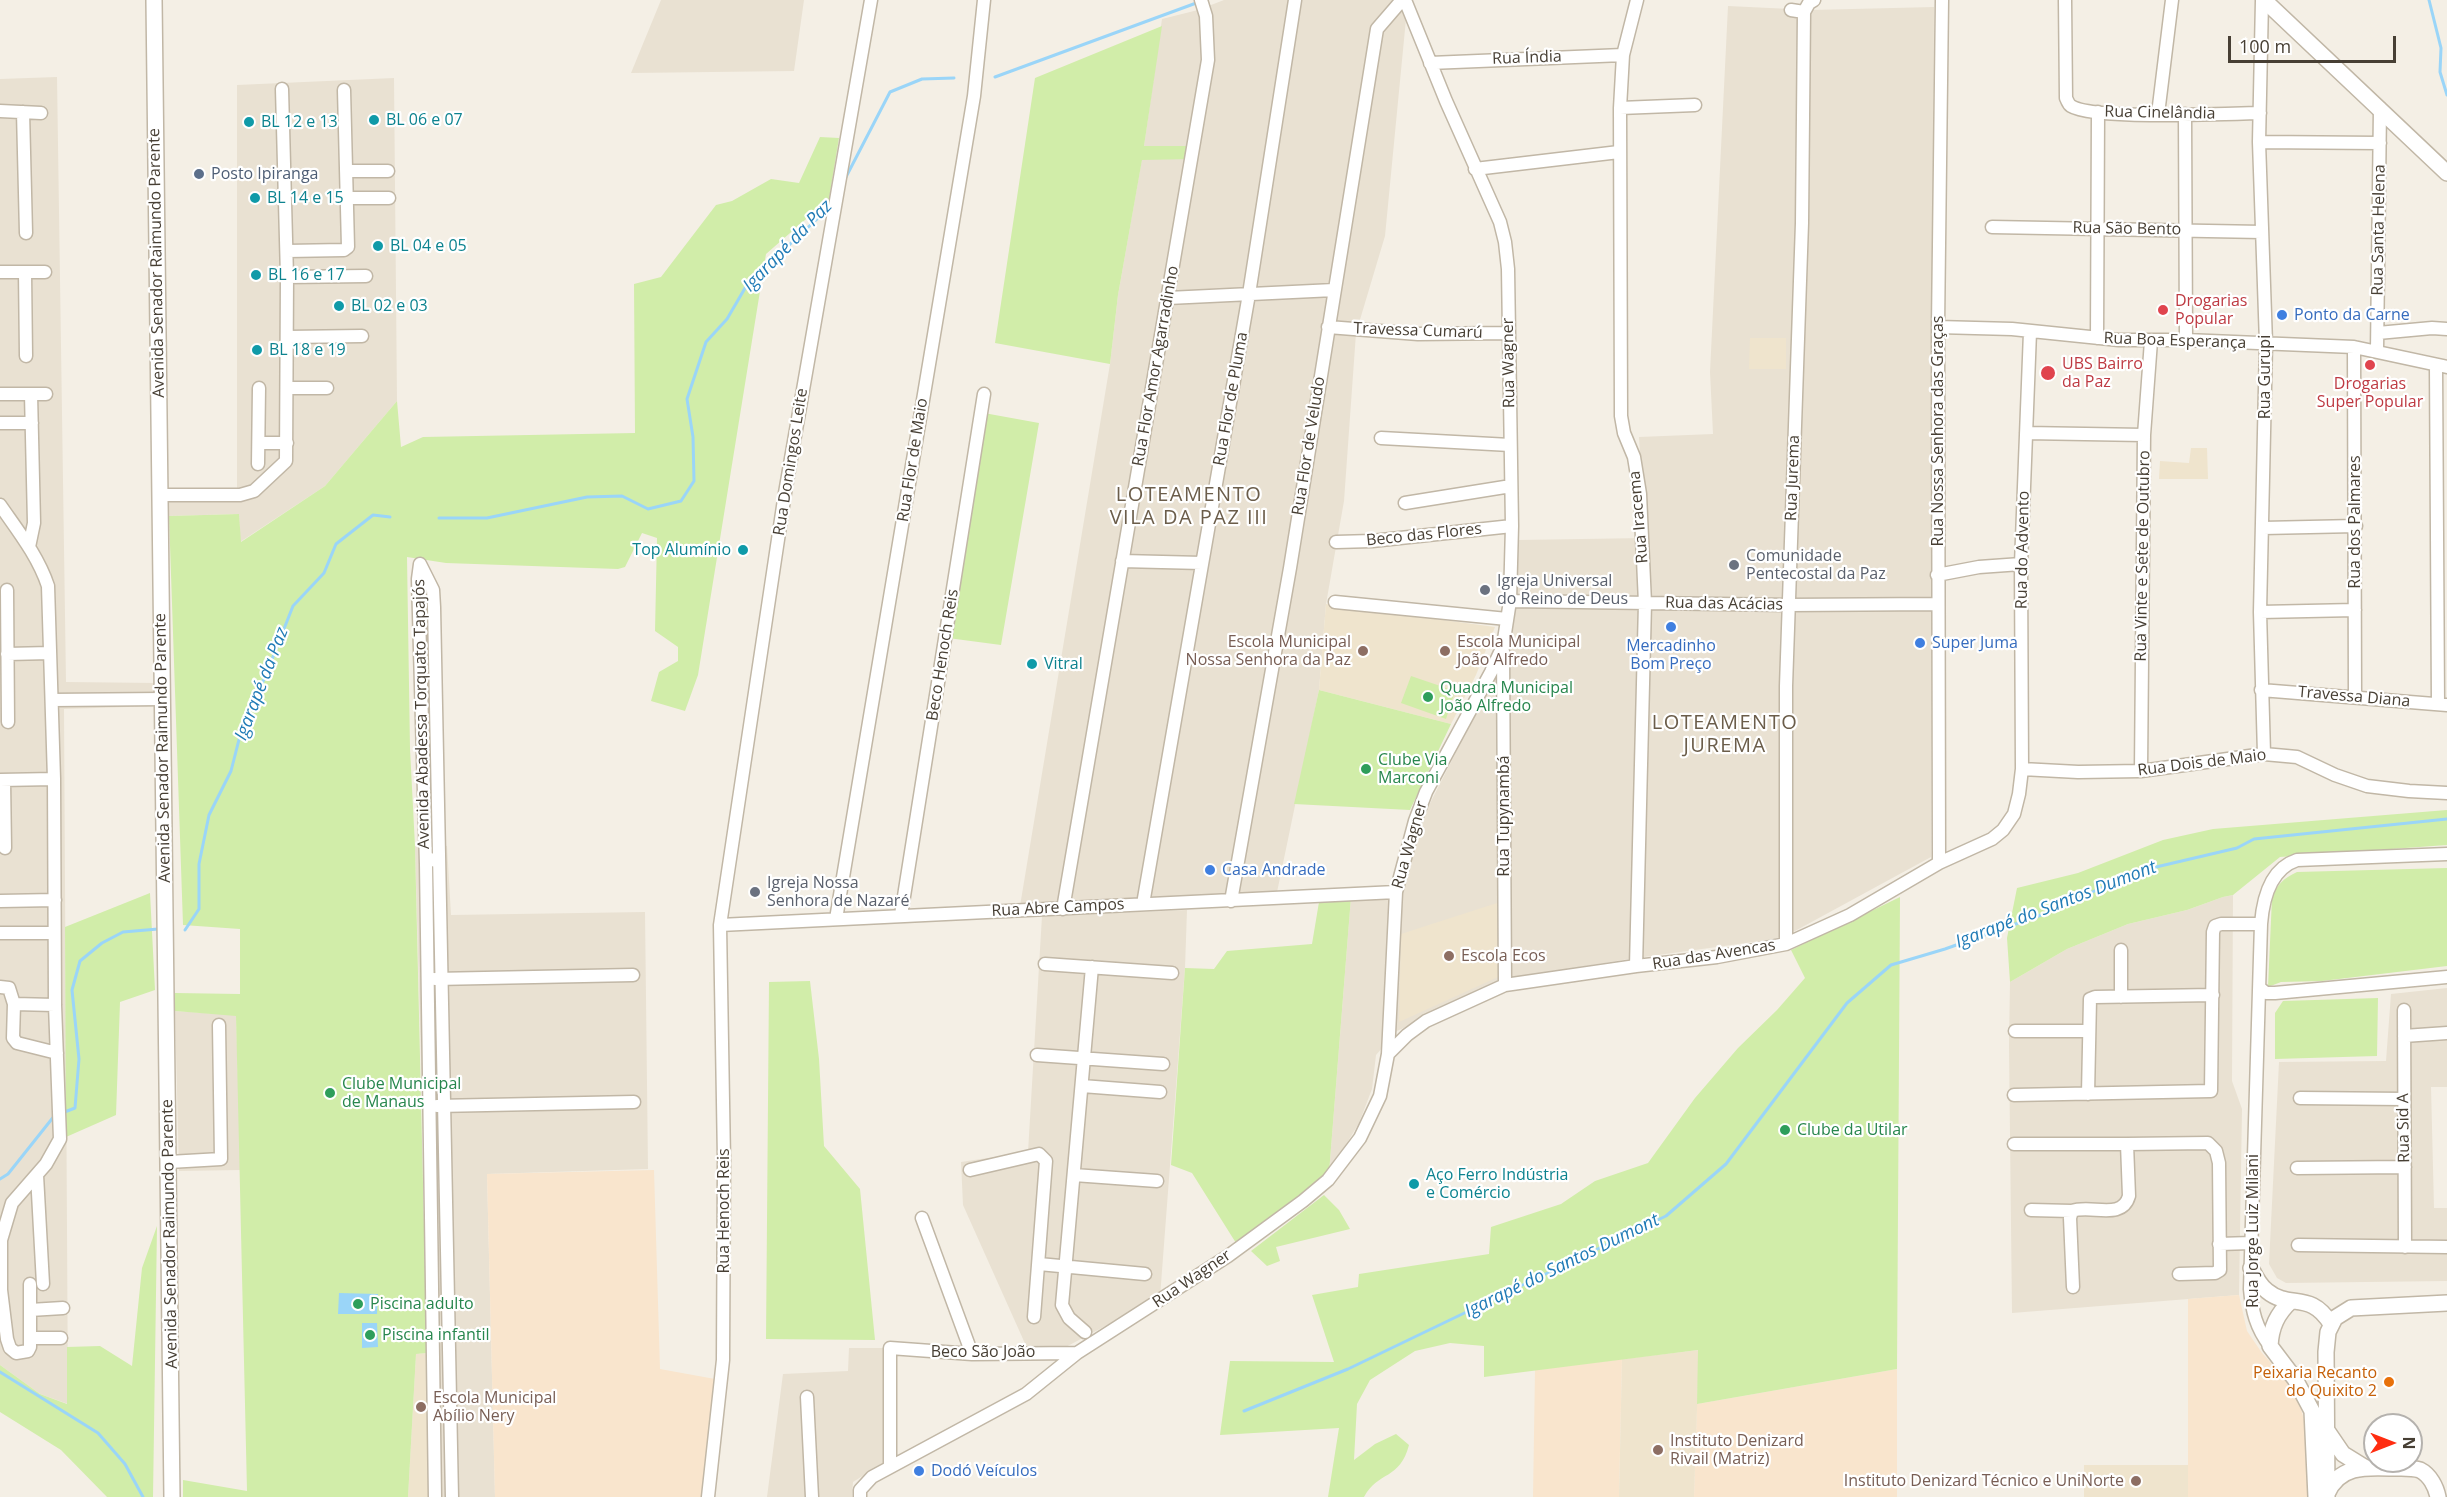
<!DOCTYPE html>
<meta charset="utf-8">
<style>
body{margin:0}
#map{position:relative;width:2447px;height:1497px;overflow:hidden;background:#f4efe5;font-family:"Open Sans",sans-serif}
canvas{display:block}
.north{position:absolute;left:2363px;top:1413px;width:60px;height:60px;box-sizing:border-box;background:#fff;border:2px solid #b5b2ae;border-radius:50%;rotate:90deg;font-size:16px;font-weight:700;line-height:24px;text-align:center;color:#473f34}
.north::after{content:'';display:block;margin:auto;width:21px;height:27px;background:#ff2d11;clip-path:polygon(50% 0,100% 100%,50% 72%,0 100%)}
.scale{position:absolute;left:2228px;top:36px;width:168px;height:27px;box-sizing:border-box;border:3px solid #473f34;border-top:0;padding-left:8px;font-size:18px;line-height:21px;white-space:nowrap;color:#473f34;-webkit-text-stroke:4px #fff;paint-order:stroke}
</style>
<div id="map">
<canvas width="2447" height="1497"></canvas>
<div class="north">N</div>
<div class="scale">100 m</div>
</div>
<script>
const g = document.querySelector('canvas').getContext('2d');
g.lineJoin = 'round';
function fillPath(path, color) { g.fillStyle = color; g.fill(path, 'evenodd'); }
function stroke(path, color, width, dash) { g.strokeStyle = color; g.lineWidth = width; g.lineCap = dash ? 'butt' : 'round'; g.setLineDash(dash || []); g.stroke(path); }
function label(font, color, halo, rows, align = 'center') {
  g.font = font + ' "Open Sans",sans-serif'; g.lineWidth = 4.5; g.setLineDash([]); g.textBaseline = 'middle'; g.strokeStyle = halo; g.fillStyle = color; for (const [text, x, y, turn = 0] of rows) {
    g.save(); g.translate(x, y); g.rotate((+turn || 0) * Math.PI / 180); g.textAlign = isNaN(turn) ? turn : align; if (halo) g.strokeText(text, 0, 0); g.fillText(text, 0, 0); g.restore();
  }
}
fillPath(new Path2D(`
 M661,0H804L794,71L631,73Z
 M1224,0H1401L1406,19L1385,236L1356,333L1344,501L1326,604L1319,690L1276,897L1020,906L1110,364L1118,295L1142,159H1192L1194,146H1144L1162,19L1198,10Z
 M1728,6L1811,10L1934,7L1931,857L1795,931L1775,939L1629,959L1510,978L1397,1031L1376,1055L1372,1089L1359,1123L1329,1173L1351,897H1400L1420,823L1511,644L1517,591L1518,540L1645,538L1639,437L1713,434L1710,372Z
 M57,77L66,682L158,683L159,706L64,709L68,1404L40,1394L0,1365V79Z
 M394,78L397,401L325,486L240,542L239,514L169,516L168,488H237V85Z
 M415,846H447L451,915L645,912L648,1169L487,1174L495,1497H433Z
 M2233,895L2232,1081L2242,1109L2239,1295L2012,1313L2009,1045L2010,982L2067,949L2128,924L2187,910L2223,897Z
 M1187,910L1185,968L1160,1297L1062,1349L1027,1348L963,1205L961,1162L1028,1152L1042,916Z
 M2447,988V1087H2431L2434,1208H2447V1281L2286,1283L2277,1278L2269,1264L2279,1062L2386,1061L2391,994Z
 M175,1011L236,1015L241,1170L179,1171Z
 M849,1348H890L891,1458L853,1482L852,1497H767L783,1374L848,1371Z`), '#e9e1d2');
fillPath(new Path2D(`
 M654,1170L660,1369L715,1379L703,1497H495L487,1174Z
 M2239,1295L2247,1331L2262,1353L2282,1375L2300,1406L2308,1433V1497H2188V1299Z
 M1622,1359L1619,1497H1533L1535,1370Z
 M1897,1369V1497H1694L1697,1404Z`), '#f9e5cd');
fillPath(new Path2D(`
 M1750,338H1786V369H1749Z
 M2191,448H2207L2208,479H2159L2160,461L2189,463Z
 M1326,604L1495,627L1476,675L1451,724L1319,690Z
 M1497,903L1498,977L1399,1022L1401,934Z
 M1699,1350L1694,1497H1619L1622,1359Z
 M427,1353L433,1497H408L416,1354Z
 M2084,1465H2188V1497H2084Z`), '#efe4cd');
fillPath(new Path2D(`
 M1162,26L1144,146H1194L1192,159L1142,160L1118,295L1110,364L995,343L1035,78Z
 M820,137L839,138L829,199L766,254L698,675L685,711L651,701L659,672L678,661V647L655,631L657,538L642,533L625,567L618,569L446,563L407,557L410,749L415,846L427,1353L416,1354L408,1497H183V1480L247,1491L236,1016L175,1011V993L240,994V929L183,925L169,516L239,514L241,542L325,486L397,401L401,447L423,437L635,433L634,284L661,277L716,205L732,201L771,179L799,183Z
 M984,413L1039,423L1001,645L948,638Z
 M1411,676L1455,691L1446,719L1401,703Z
 M1319,690L1451,724L1410,810L1294,804Z
 M2447,810V845L2280,857L2233,895L2223,897L2187,910L2128,924L2067,949L2010,982L2007,938L2017,888L2078,873L2163,840L2213,829Z
 M2447,868V966L2322,981L2281,982L2268,987L2272,898C2277,884 2283,879 2297,872Z
 M150,893L155,990L120,1002L116,1115L66,1137L65,927Z
 M1351,897L1329,1173L1310,1194L1236,1243L1192,1173L1171,1165L1185,968L1214,969L1227,951L1312,944L1319,902Z
 M1900,897L1897,1369L1697,1404L1698,1350L1484,1377V1346L1450,1343L1415,1351L1370,1380L1357,1404L1354,1460L1375,1444L1396,1434L1409,1445C1400,1480 1378,1471 1364,1497H1328L1339,1428L1220,1435L1230,1361L1334,1362L1312,1295L1358,1287L1359,1274L1489,1254L1491,1227L1561,1204L1595,1181L1648,1163L1695,1098L1738,1048L1777,1010L1805,978L1791,950Z
 M810,981L819,1059L824,1146L860,1189L875,1340L766,1339L769,982Z
 M2378,998L2377,1056L2275,1059V1013L2283,1001Z
 M1324,1195L1339,1210L1350,1229L1276,1247L1280,1261L1267,1266L1251,1251Z
 M157,1226L153,1497H107L61,1450L0,1412V1365L40,1394L67,1404V1347L100,1346L132,1366L142,1268Z`), '#d1eda9');
fillPath(new Path2D(`
 M339,1293L378,1294L377,1314H338Z
 M362,1323H377L378,1347L362,1348Z`), '#9ad5f8');
stroke(new Path2D(`
 M2429,0L2441,48L2440,72L2447,95
 M995,77L1199,2
 M846,177L890,92L922,79L954,78
 M439,518H487L587,497L622,496L648,509L681,501L694,481L693,437L687,399L706,342L727,319L748,283L830,207
 M185,930L199,909V864L209,815L231,771L244,720L265,677L293,606L324,573L336,544L373,515L390,517
 M62,1113L75,1108L79,1059L72,990L80,961L102,943L123,932L158,929
 M0,1179L8,1174L55,1115
 M0,1372L98,1433L125,1464L143,1497
 M1244,1411L1348,1369L1666,1216L1726,1164L1847,1003L1891,965L1945,949L2041,915L2139,871L2237,848L2254,839L2447,819`), '#9ad5f8', 3);
const minor = new Path2D(`
 M2065,0L2066,98C2068,102 2068,104 2071,106C2093,120 2227,114 2260,113
 M2262,0L2259,142L2266,343L2260,612L2264,754
 M1791,10L1804,12
 M1430,63L1623,55
 M1620,108L1695,105
 M0,111L41,113
 M23,112L26,233
 M2158,114L2172,0
 M2185,114L2186,340
 M2259,142L2380,143
 M1475,169L1619,152
 M346,171H388
 M347,198H389
 M1992,227L2262,232
 M287,251L344,250L348,247L344,90
 M0,272H45
 M25,272L26,356
 M287,277L366,276
 M1168,298L1334,290
 M1328,327L1418,334L1508,333
 M1938,327L2012,329L2119,340H2186L2354,347L2447,367
 M2378,333L2432,328L2447,329
 M288,337L362,336
 M2097,338L2098,112
 M2354,347L2355,696
 M2377,351L2380,108
 M2436,366L2438,704
 M287,388H327
 M0,394H46
 M0,423H32
 M2026,433L2144,435
 M1381,438L1510,445
 M259,443H287
 M258,464L259,388
 M160,495H240L254,491L286,461L287,277L282,89
 M1405,503L1511,486
 M0,505C18,531 38,556 48,586L54,779L55,1005L60,1139L46,1164L12,1203L1,1240V1290L7,1339L10,1348L16,1353L28,1351L30,1347V1284
 M2263,528L2356,526
 M1336,542L1372,541L1512,526
 M29,547L34,523L31,394
 M1122,561L1202,563
 M420,564L433,590L434,607L452,1497
 M420,564L418,579L426,864
 M1937,575L1979,567L2021,564
 M7,590L8,722
 M1510,601L1788,605L1937,604
 M1335,602L1507,619
 M2260,612L2355,610
 M1503,651L1505,985
 M7,654L50,653
 M2261,690L2447,705
 M52,700L163,699
 M2022,769L2078,772L2141,771L2264,754L2297,757L2335,775L2367,786L2409,791L2447,793
 M2141,771L2144,435L2151,341
 M0,780L54,779
 M4,780L5,848
 M1939,863L1938,327L1942,0
 M0,901L55,900
 M1231,901L1290,568L1377,29L1402,0
 M1143,904L1249,294L1295,0
 M1063,909L1208,60L1206,16L1201,0
 M901,915L984,394
 M836,919L974,96L984,0
 M720,925L1396,892
 M0,933H54
 M1786,944V686L1802,223L1804,12L1809,3L1814,0
 M1045,964L1172,973
 M1636,966L1645,603L1640,494L1634,457L1624,433L1621,416L1620,108L1623,55L1637,0
 M435,979L633,975
 M0,987L9,988L14,1004L55,1005
 M2260,988L2266,993H2275L2447,977
 M2121,997V950
 M14,1004L13,1038L17,1043L57,1053
 M2404,1010L2405,1247
 M2015,1031H2089
 M2404,1036L2447,1033
 M1388,1054L1407,1035L1426,1021L1505,985L1636,966L1717,957L1786,944L1850,915L1939,863L1992,839L2003,830L2014,814L2019,794L2022,769L2021,564L2030,332
 M1037,1055L1163,1064
 M1082,1086L1160,1092
 M2088,1094L2090,999L2095,997L2213,995
 M2014,1095L2211,1091L2213,932L2215,926L2221,924H2261
 M2300,1098L2404,1099
 M437,1106L634,1102
 M2014,1144H2127L2129,1196C2122,1221 2091,1204 2072,1211L2070,1218L2073,1287
 M2127,1144L2208,1143L2216,1151L2219,1163L2220,1270L2215,1273L2179,1274
 M169,1162L221,1159L219,1025
 M2297,1168L2405,1167
 M970,1170L1039,1154L1046,1161L1034,1317
 M37,1175L43,1284
 M1074,1175L1157,1181
 M2031,1210L2072,1211
 M922,1218L972,1354
 M2219,1244L2251,1243
 M2298,1245L2447,1247
 M1039,1264L1145,1274
 M30,1310L63,1308
 M1085,1332L1069,1318L1062,1305L1092,967
 M30,1338H61
 M2270,1346C2256,1328 2252,1311 2250,1289L2261,924C2263,898 2270,869 2297,860L2447,854
 M807,1397L812,1497
 M890,1466V1348L972,1354L1077,1353
 M435,1497L426,864L430,859L439,862
 M708,1497L723,1360L724,1160L720,925L785,493L871,0
 M860,1497V1490L872,1477L1026,1394L1077,1353L1228,1256L1303,1201L1328,1180L1360,1138L1380,1096L1388,1054L1396,892L1415,821L1426,792L1491,672L1503,646L1510,601L1512,526L1508,269L1505,242L1500,222L1446,101L1405,0`);
const tertiary = new Path2D(`
 M154,0L172,1497
 M2264,0L2447,173
 M2251,1268C2255,1276 2259,1285 2267,1291C2290,1310 2310,1290 2331,1324
 M2291,1301C2277,1314 2271,1327 2270,1346L2295,1379L2312,1411L2316,1497
 M2328,1432L2343,1454L2364,1467
 M2327,1494C2339,1465 2366,1467 2392,1468C2400,1468 2412,1467 2420,1470C2430,1475 2436,1487 2438,1497
 M2327,1497L2326,1352L2328,1332L2335,1318L2351,1308L2447,1303`);
stroke(minor, '#c1b7a6', 15);
stroke(tertiary, '#c1b7a6', 18);
stroke(minor, '#fff', 12);
stroke(tertiary, '#fff', 15);
for (const [x, y, r, color] of [
 [374,120,6,"#0f9aa8"],
 [249,122,6,"#0f9aa8"],
 [199,174,6,"#5c6f8a"],
 [255,198,6,"#0f9aa8"],
 [378,246,6,"#0f9aa8"],
 [256,275,6,"#0f9aa8"],
 [339,306,6,"#0f9aa8"],
 [2163,310,6,"#e0444e"],
 [2282,315,6,"#3f7fe0"],
 [257,350,6,"#0f9aa8"],
 [2370,365,6,"#e0444e"],
 [2048,373,8,"#e0444e"],
 [743,550,6,"#0f9aa8"],
 [1734,565,6,"#6b7280"],
 [1485,590,6,"#6b7280"],
 [1671,627,6,"#3f7fe0"],
 [1920,643,6,"#3f7fe0"],
 [1363,651,6,"#8d6e63"],
 [1445,651,6,"#8d6e63"],
 [1032,664,6,"#0f9aa8"],
 [1428,697,6,"#2e9e5b"],
 [1366,769,6,"#2e9e5b"],
 [1210,870,6,"#3f7fe0"],
 [755,892,6,"#6b7280"],
 [1449,956,6,"#8d6e63"],
 [330,1093,6,"#2e9e5b"],
 [1785,1130,6,"#2e9e5b"],
 [1414,1184,6,"#0f9aa8"],
 [358,1304,6,"#2e9e5b"],
 [370,1335,6,"#2e9e5b"],
 [2389,1382,6,"#e8710a"],
 [421,1407,6,"#8d6e63"],
 [1658,1450,6,"#8d6e63"],
 [919,1471,6,"#3f7fe0"],
 [2136,1481,6,"#8d6e63"]
]) { const dot = new Path2D(); dot.arc(x, y, r, 0, 2 * Math.PI); g.fillStyle = color; g.fill(dot); stroke(dot, '#fff', 2); }
label('16px', '#473f34', '#fff', [
 ["Rua Índia",1527,58,-2],
 ["Rua Cinelândia",2160,113,1],
 ["Rua São Bento",2127,229,1],
 ["Rua Santa Helena",2379,230,-89],
 ["Avenida Senador Raimundo Parente",157,263,-91],
 ["Travessa Cumarú",1418,331,2],
 ["Rua Boa Esperança",2175,341,2],
 ["Rua Wagner",1509,363,-91],
 ["Rua Flor Amor Agarradinho",1156,366,-80],
 ["Rua Gurupi",2265,377,-90],
 ["Rua Flor de Pluma",1231,399,-80],
 ["Rua Nossa Senhora das Graças",1938,431,-90],
 ["Rua Flor de Veludo",1309,446,-81],
 ["Rua Flor de Maio",913,460,-81],
 ["Rua Domingos Leite",791,462,-81],
 ["Rua Jurema",1793,478,-88],
 ["Rua Iracema",1639,517,-95],
 ["Rua dos Palmares",2355,522,-90],
 ["Beco das Flores",1424,535,-6],
 ["Rua do Advento",2023,550,-89],
 ["Rua Vinte e Sete de Outubro",2143,556,-89],
 ["Rua das Acácias",1724,604,1],
 ["Beco Henoch Reis",943,655,-81],
 ["Travessa Diana",2354,697,5],
 ["Avenida Abadessa Torquato Tapajós",422,714,-91],
 ["Avenida Senador Raimundo Parente",163,748,-91],
 ["Rua Dois de Maio",2202,763,-7],
 ["Rua Tupynambá",1504,816,-90],
 ["Rua Wagner",1410,845,-74],
 ["Rua Abre Campos",1058,908,-3],
 ["Rua das Avencas",1714,955,-9],
 ["Rua Sid A",2404,1128,-91],
 ["Rua Henoch Reis",724,1211,-90],
 ["Rua Jorge Luiz Milani",2253,1231,-90],
 ["Avenida Senador Raimundo Parente",170,1234,-91],
 ["Rua Wagner",1192,1279,-34],
 ["Beco São João",983,1352]
]);
label('16px', '#0d838f', '#fff', [
 ["BL 06 e 07",386,120],
 ["BL 12 e 13",261,122],
 ["BL 14 e 15",267,198],
 ["BL 04 e 05",390,246],
 ["BL 16 e 17",268,275],
 ["BL 02 e 03",351,306],
 ["BL 18 e 19",269,350],
 ["Top Alumínio",731,550,"right"],
 ["Vitral",1044,664],
 ["Aço Ferro Indústria",1426,1175],
 ["e Comércio",1426,1193]
], 'left');
label('16px', '#4e5e75', '#fff', [
 ["Posto Ipiranga",211,174]
], 'left');
label('16px', '#be3a42', '#fff', [
 ["Drogarias",2175,301],
 ["Popular",2175,319],
 ["UBS Bairro",2062,364],
 ["da Paz",2062,382],
 ["Drogarias",2370,384,"center"],
 ["Super Popular",2370,402,"center"]
], 'left');
label('16px', '#366cbe', '#fff', [
 ["Ponto da Carne",2294,315],
 ["Super Juma",1932,643],
 ["Mercadinho",1671,646,"center"],
 ["Bom Preço",1671,664,"center"],
 ["Casa Andrade",1222,870],
 ["Dodó Veículos",931,1471]
], 'left');
label('16px', '#5b616d', '#fff', [
 ["Comunidade",1746,556],
 ["Pentecostal da Paz",1746,574],
 ["Igreja Universal",1497,581],
 ["do Reino de Deus",1497,599],
 ["Igreja Nossa",767,883],
 ["Senhora de Nazaré",767,901]
], 'left');
label('16px', '#785e54', '#fff', [
 ["Escola Municipal",1351,642,"right"],
 ["Nossa Senhora da Paz",1351,660,"right"],
 ["Escola Municipal",1457,642],
 ["João Alfredo",1457,660],
 ["Escola Ecos",1461,956],
 ["Escola Municipal",433,1398],
 ["Abílio Nery",433,1416],
 ["Instituto Denizard",1670,1441],
 ["Rivail (Matriz)",1670,1459],
 ["Instituto Denizard Técnico e UniNorte",2124,1481,"right"]
], 'left');
label('16px', '#27864d', '#fff', [
 ["Quadra Municipal",1440,688],
 ["João Alfredo",1440,706],
 ["Clube Via",1378,760],
 ["Marconi",1378,778],
 ["Clube Municipal",342,1084],
 ["de Manaus",342,1102],
 ["Clube da Utilar",1797,1130],
 ["Piscina adulto",370,1304],
 ["Piscina infantil",382,1335]
], 'left');
label('16px', '#c56008', '#fff', [
 ["Peixaria Recanto",2377,1373],
 ["do Quixito 2",2377,1391]
], 'right');
label('italic 18px', '#207bb6', '#fff', [
 ["Igarapé da Paz",788,246,-46],
 ["Igarapé da Paz",262,684,-69],
 ["Igarapé do Santos Dumont",2056,905,-21],
 ["Igarapé do Santos Dumont",1562,1266,-26]
]);
g.letterSpacing = '1.5px';
label('20px', '#6b5d4a', '#fff', [
 ["LOTEAMENTO",1189,495],
 ["VILA DA PAZ III",1189,518],
 ["LOTEAMENTO",1725,723],
 ["JUREMA",1725,746]
]);
g.letterSpacing = '0px';
</script>
